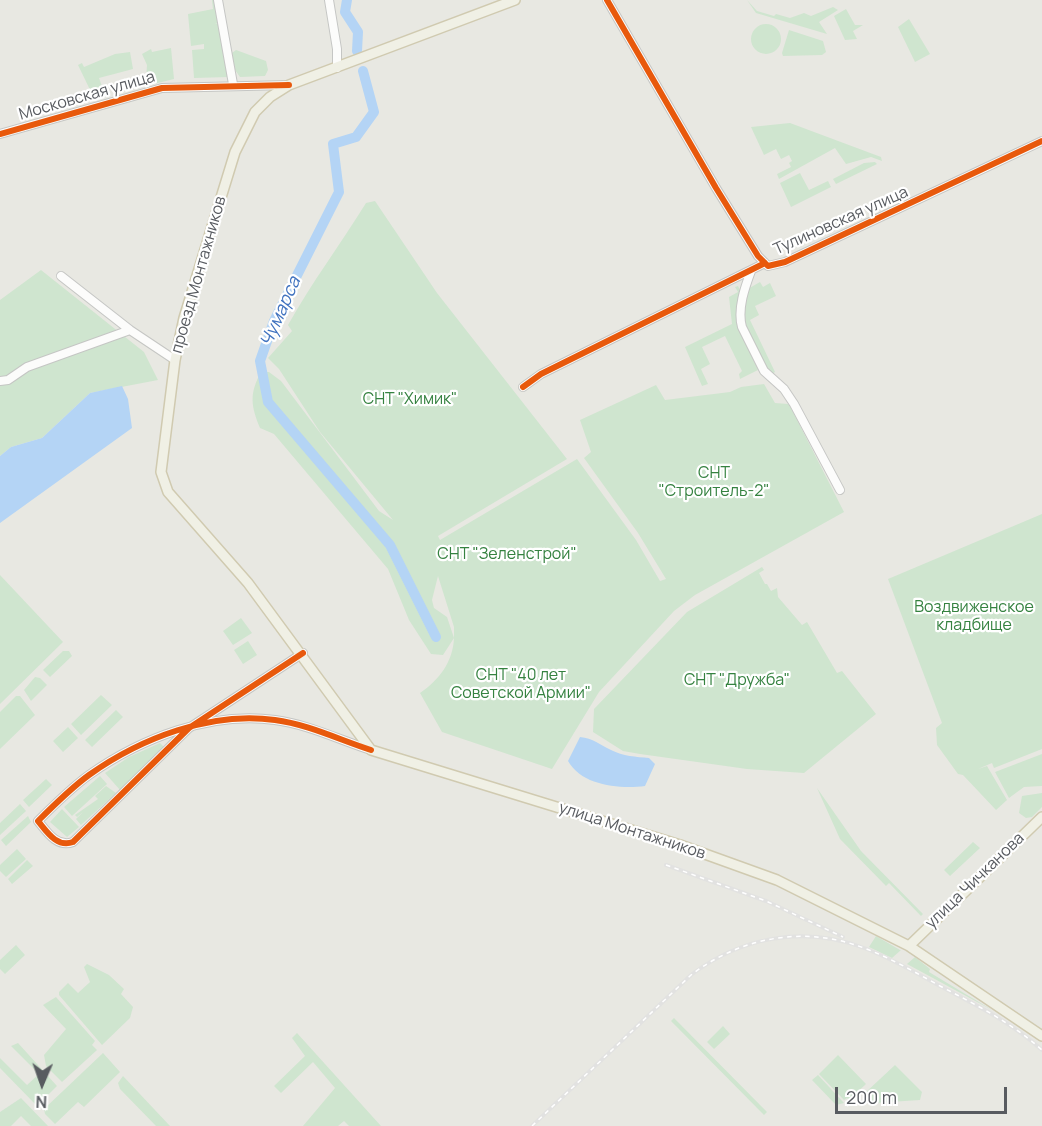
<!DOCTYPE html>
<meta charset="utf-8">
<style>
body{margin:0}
#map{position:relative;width:1042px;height:1126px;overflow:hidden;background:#e8e8e2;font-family:Manrope,sans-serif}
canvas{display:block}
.north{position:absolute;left:12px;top:1054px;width:60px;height:60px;-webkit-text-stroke:4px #fff;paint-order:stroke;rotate:182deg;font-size:16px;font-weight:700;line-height:24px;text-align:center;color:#585b60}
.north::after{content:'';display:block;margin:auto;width:21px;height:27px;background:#585b60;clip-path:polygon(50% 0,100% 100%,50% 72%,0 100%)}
.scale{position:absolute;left:835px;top:1087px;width:172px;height:27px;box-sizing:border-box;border:3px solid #585b60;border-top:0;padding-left:8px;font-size:18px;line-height:21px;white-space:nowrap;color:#585b60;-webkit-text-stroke:4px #fff;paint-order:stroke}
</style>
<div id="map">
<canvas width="1042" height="1126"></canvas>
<div class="north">N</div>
<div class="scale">200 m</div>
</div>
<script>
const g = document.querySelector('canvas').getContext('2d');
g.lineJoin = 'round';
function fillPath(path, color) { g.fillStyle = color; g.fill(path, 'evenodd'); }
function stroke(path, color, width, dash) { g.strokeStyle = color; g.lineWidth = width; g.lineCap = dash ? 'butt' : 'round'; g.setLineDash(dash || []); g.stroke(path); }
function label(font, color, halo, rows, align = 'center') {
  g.font = font + ' Manrope,sans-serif'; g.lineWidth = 4.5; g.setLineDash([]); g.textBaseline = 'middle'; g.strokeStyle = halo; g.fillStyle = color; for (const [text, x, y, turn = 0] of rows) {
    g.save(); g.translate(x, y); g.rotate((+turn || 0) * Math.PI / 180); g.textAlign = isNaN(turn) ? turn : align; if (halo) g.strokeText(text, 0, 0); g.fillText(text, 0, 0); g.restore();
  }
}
fillPath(new Path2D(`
 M212,0H215L219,23L215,24H219L229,77L194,78L192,50L204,49V44L191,46L188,14L213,9Z
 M747,0L757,11L774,16L776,14L790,18L804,13L811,16L833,7L838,10L819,22L827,34L756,13Z
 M846,9L855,25H863L853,31L857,39L845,40L834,16Z
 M909,19L930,54L915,62L898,27Z
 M751 39a15 15 0 1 1 30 0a15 15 0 1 1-30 0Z
 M789,30L823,41L826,52L822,55L783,56L782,53Z
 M171,48L174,79L150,85L146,80L147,65L142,54L151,49L152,52Z
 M236,50L266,61L268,70L265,76L240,77L235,70L232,53Z
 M130,52L133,69L99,78L104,92L93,96L78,65L82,63L84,67L115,54Z
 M790,123L881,157L882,161L871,157L846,164L835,148L779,179L777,174L791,167L789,163L792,161L789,155L781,159L776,149L764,155L751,127Z
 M875,162L877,164L836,184L833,179L864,163Z
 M800,173L809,190L828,181L831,187L791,207L780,183Z
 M375,201L437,293L567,459L438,536L440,540L577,459L636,540L660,581L666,579L638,533L584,458L591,452L580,420L656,385L665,400L730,392L741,387L764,384L775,403L788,404L791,408L844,512L695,595L674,611L599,692L552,769L442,732L420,693C439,680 453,662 454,638L443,655L431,654L409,620L388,569L274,434L260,428C251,406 249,394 261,372H269L281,381L379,511L393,520L320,432L279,369L268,358L292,331L288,325C312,282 340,245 366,203ZM438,576L454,627V638L447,617L434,608L432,600Z
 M41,270L144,352L158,380L90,393L42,438L11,447L0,456V300Z
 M760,282L763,287L770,283L776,296L755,306L759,315L750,320L775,372L770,375L743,319L746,290Z
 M738,286L740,290L736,322L758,370L740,379L739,374L742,371L725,336L702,347L710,364L701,369L708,384L702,386L685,347L732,324L729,297L738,292L735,287Z
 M1042,514V749L994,768L992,763L978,769L987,766L1007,800L996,810L963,775L958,774L937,745L936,728L942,723L888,579Z
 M762,567L764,570L759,573L765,584H767L771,591L777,588L778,597L802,625L807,622L837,673L842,671L876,714L804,773L747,769L640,754L623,751L593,732L594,709L687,612Z
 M0,575L63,642L0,704Z
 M241,618L252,633L233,645L223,631Z
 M248,641L257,655L243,664L234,650Z
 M63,651H69L72,656L50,677L43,670Z
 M35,677L40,678L47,685L31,701L24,690Z
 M101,695L112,705L81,735L71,724Z
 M16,696H20L35,715L0,749V712Z
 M116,710L123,717L92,747L85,740Z
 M68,727L78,738L63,752L53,741Z
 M160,743L165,748L120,790L105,773L129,757Z
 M1042,754V786L1024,787L1009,798L995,772Z
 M100,776L107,784L72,816L64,807Z
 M46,779L52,785L29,807L23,800Z
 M106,786L116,793L81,825L76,819L83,812L77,817L75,815L98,799L95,796Z
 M817,788L861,851L923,914L921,916L889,883L886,886L840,839Z
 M1042,793V807L1032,817L1026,818L1019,813L1022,796Z
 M20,804L26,811L0,835V823Z
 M62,809L79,827L67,837L50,822Z
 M28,816L31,822L6,846L1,840Z
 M973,842L980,848L950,876L944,870Z
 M17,849L26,859L6,877L0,871V865Z
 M27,860L33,866L12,884L8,879Z
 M876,936L900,950H901L892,958L869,947Z
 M16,945L25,955L5,974L0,969V960Z
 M915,957L930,969L929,972L992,1010L907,964Z
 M87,964L109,975L124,989L121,994L133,1007L130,1018L102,1045L59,995V992L68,983L78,993L90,982L84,967Z
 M56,997L95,1041L92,1045L97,1050L62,1082L46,1066L44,1055L66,1029L43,1005Z
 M674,1018L767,1112L764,1115L671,1021Z
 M723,1026L730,1034L714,1049L707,1042Z
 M297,1033L381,1126H349L344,1121L338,1126H303L335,1088L313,1062L281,1093L274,1086L305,1056L292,1038Z
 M18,1043L57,1086L39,1104H35L0,1068V1058L27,1085L39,1074L11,1046Z
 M103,1053L120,1072L84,1107L78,1102L55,1124L45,1114L44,1109Z
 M838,1055L866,1084L849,1100L847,1098L844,1100L819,1074Z
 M895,1065L922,1092L920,1100L874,1103L865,1093Z
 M818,1075L844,1103L836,1105L812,1080Z
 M123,1076L170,1126H156L120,1089L118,1083Z
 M21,1098L48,1126H31L21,1116L11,1126H0V1112Z`), '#cfe5cf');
fillPath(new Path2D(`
 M122,386L128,399L132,428L0,523V456L11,447L42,438L90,393Z
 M580,737C593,738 600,745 611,750C623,756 636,757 649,758L655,764L645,786C620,789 582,786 568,761Z`), '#b4d4f5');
stroke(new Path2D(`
 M347,0L345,12L358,32L357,51
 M363,71L374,112L356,137L333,144L339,192L274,321L260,361L268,402L390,545L436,637`), '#b4d4f5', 10);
const minor = new Path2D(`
 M218,0L233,84
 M329,0L337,49V68
 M607,0L716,188L758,256L768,266L785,262L1042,141
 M0,134L162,88L289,85
 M751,271C745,287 737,309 742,327L764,371L784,389L794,404L840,490
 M61,276L130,330L175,360
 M0,381L8,380L27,367L130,330
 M523,387L541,374L765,263
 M303,653L189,728L73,842C57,848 47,832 38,821C54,805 71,788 89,775C141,738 211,711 275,720C307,724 340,740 371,750`);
const major = new Path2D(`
 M515,0L289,85L270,97L255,112L235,152L184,318L175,360L161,472L168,492L248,583L371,750L680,845L777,880L909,946L1042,1036
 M909,946L1042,817`);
stroke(minor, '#c5c6c4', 10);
stroke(major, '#d0cab0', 12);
stroke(minor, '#fcfcfb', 8);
stroke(major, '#f0f0e5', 9);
const rail = new Path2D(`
 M666,865L766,901L843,937
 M532,1126L691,975C741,937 804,925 864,948C891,958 916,973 942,987C978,1006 1012,1023 1042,1050`);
stroke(rail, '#e2e2e1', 4);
stroke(rail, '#fff', 1.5, [4.5]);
stroke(new Path2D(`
 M607,0L716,188L758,256L768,266L785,262L1042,141
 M0,134L162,88L289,85
 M523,387L541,374L765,263
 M303,653L189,728L73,842C57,848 47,832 38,821C54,805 71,788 89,775C141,738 211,711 275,720C307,724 340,740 371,750`), '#e8590c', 6);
label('16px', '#585b60', '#fff', [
 ["Московская улица",87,96,-16],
 ["Тулиновская улица",841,221,-24],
 ["проезд Монтажников",199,275,-74],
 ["улица Монтажников",632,831,18],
 ["улица Чичканова",975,881,-44]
]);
label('16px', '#358240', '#fff', [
 ["СНТ \"Химик\"",410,400],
 ["СНТ",714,474],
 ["\"Строитель-2\"",714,492],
 ["СНТ \"Зеленстрой\"",507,555],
 ["Воздвиженское",974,608],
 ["кладбище",974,626],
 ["СНТ \"40 лет",521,676],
 ["Советской Армии\"",521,694],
 ["СНТ \"Дружба\"",737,681]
]);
label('italic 18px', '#4173bf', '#fff', [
 ["Чумарса",281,312,-66]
]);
</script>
